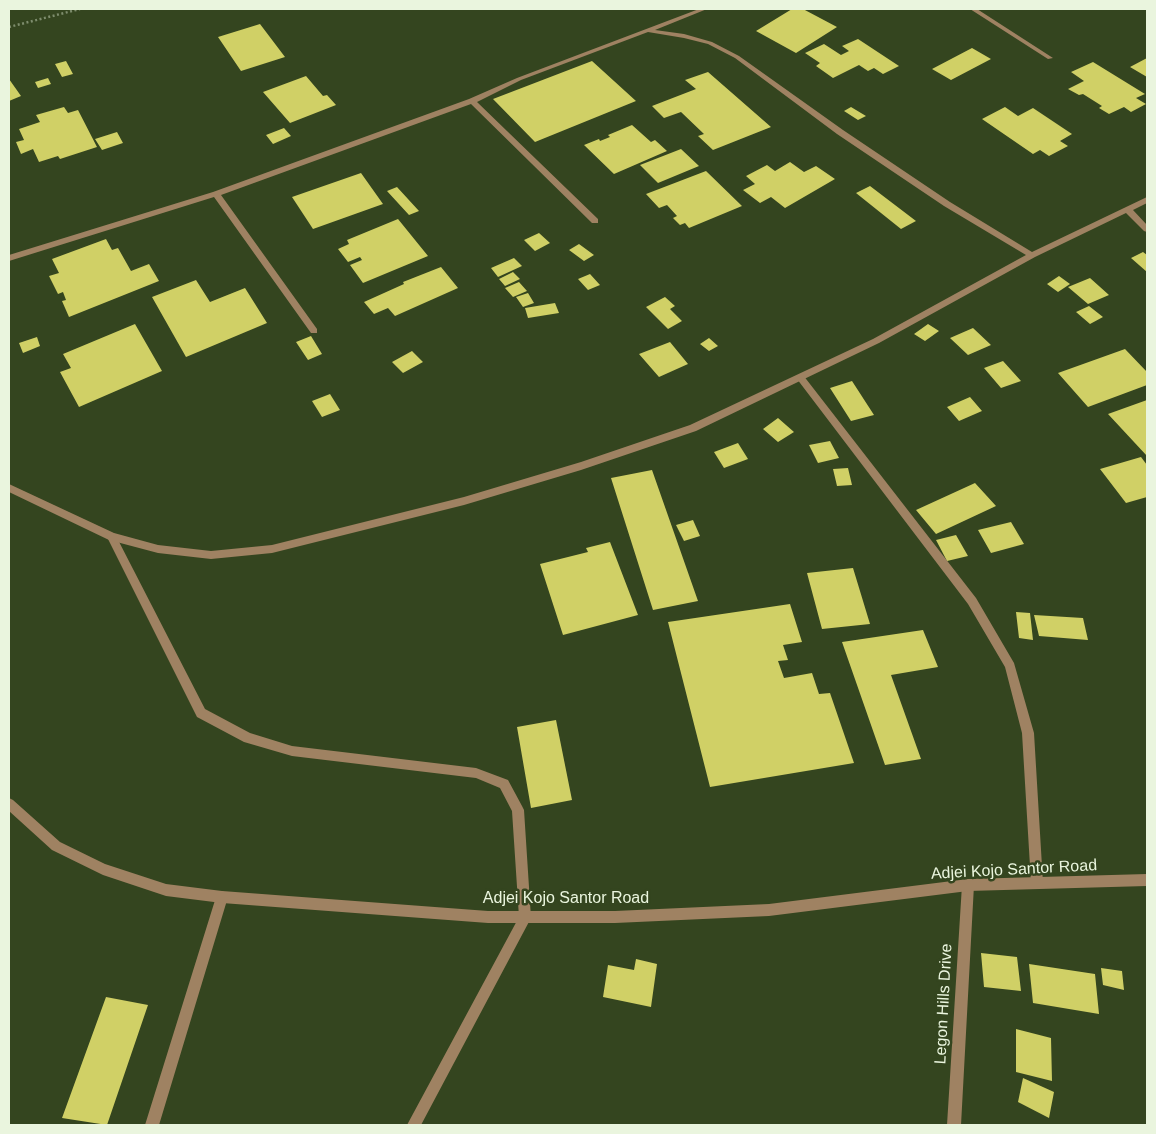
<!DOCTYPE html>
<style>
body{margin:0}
#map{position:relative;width:1156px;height:1134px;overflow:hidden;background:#34451f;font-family:Arial,sans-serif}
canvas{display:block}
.frame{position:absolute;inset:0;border:10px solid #eaf5de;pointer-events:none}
</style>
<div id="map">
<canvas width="1156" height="1134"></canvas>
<div class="frame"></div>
</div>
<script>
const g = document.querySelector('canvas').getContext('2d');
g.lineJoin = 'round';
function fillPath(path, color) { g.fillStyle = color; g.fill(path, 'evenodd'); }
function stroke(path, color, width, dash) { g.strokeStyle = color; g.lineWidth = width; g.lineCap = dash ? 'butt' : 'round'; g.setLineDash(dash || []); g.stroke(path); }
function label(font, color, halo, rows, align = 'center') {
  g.font = font + ' Arial,sans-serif'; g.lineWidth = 5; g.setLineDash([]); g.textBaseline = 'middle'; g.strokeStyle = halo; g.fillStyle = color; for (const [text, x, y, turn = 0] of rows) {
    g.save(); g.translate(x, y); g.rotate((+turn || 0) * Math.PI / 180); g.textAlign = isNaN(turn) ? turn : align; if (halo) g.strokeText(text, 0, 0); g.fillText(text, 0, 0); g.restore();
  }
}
fillPath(new Path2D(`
 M792,9H803L837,27L796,53L756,31Z
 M260,24L285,57L241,71L218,37Z
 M858,39L899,66L883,74L874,68L868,71L859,65L833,78L816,66L820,63L805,53L824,44L841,55L849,51L842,46Z
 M972,48L991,59L951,80L932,69Z
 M1147,58V77L1130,67Z
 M66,61L73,74L62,77L55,64Z
 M592,61L636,101L535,142L493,99Z
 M1093,62L1145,94L1136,98L1146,104L1131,112L1124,107L1109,114L1099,108L1102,106L1083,94L1079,95L1068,89L1084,81L1071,72Z
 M708,72L771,127L713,150L698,136L704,134L681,112L664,118L652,106L696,89L685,80Z
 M306,76L323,96L327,95L336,105L290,123L263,92Z
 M48,78L51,84L38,88L35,82Z
 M9,79L21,96L9,101Z
 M64,107L68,113L78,110L97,147L60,159L58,156L39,162L33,149L21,154L16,142L24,140L19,129L40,122L36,115Z
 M851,107L866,116L858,120L844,111Z
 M1005,107L1018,116L1033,108L1072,134L1060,141L1068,146L1049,156L1040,150L1033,154L982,119Z
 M632,125L651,142L655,140L667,151L614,174L584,145L599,139L600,141L610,137L608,135Z
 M284,128L291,136L273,144L266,135Z
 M117,132L123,143L102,150L95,139Z
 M681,149L699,166L658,183L640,165Z
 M790,162L804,172L816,166L835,179L785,208L771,197L760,203L743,190L755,184L746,176L767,165L775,171Z
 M706,171L742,206L689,228L685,223L680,225L673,218L677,216L667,205L659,208L646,194Z
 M361,173L383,204L313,229L292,197Z
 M870,186L916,221L901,229L856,193Z
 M397,187L419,211L409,215L387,191Z
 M398,219L428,256L363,283L350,265L362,260L360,257L348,262L338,249L349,244L347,240Z
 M539,233L550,243L535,251L524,240Z
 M106,239L112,250L118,248L131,271L149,264L159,281L69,317L62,301L66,300L63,292L58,294L49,276L59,273L52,259Z
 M579,244L594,255L584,261L569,250Z
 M1143,252L1147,255V272L1131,258Z
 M514,258L522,266L498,277L491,268Z
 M441,267L458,288L395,316L388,308L374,314L364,302L404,284L403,282Z
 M513,272L520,279L505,286L499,279Z
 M590,274L600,285L588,290L578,279Z
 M1059,276L1070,284L1058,292L1047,284Z
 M1090,278L1109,295L1088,304L1068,287Z
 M196,280L210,302L245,288L267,323L186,357L152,297Z
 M519,282L527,291L513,297L505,288Z
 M528,293L534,303L523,307L516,297Z
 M665,297L675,306L670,309L682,321L668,329L646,307Z
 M555,303L559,313L528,318L525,308Z
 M1089,306L1103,317L1090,324L1076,312Z
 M135,324L162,371L79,407L60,372L71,368L63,354Z
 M928,324L939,331L925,341L914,334Z
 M973,328L991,345L968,355L950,338Z
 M311,336L322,354L308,360L296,342Z
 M37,337L40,346L23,353L19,343Z
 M709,338L718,346L709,351L700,344Z
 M670,342L688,364L659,377L639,354Z
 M1125,349L1147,372V385L1088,407L1058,373Z
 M412,351L423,362L403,373L392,362Z
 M1003,361L1021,381L1001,388L984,368Z
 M852,381L874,415L851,421L830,388Z
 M330,394L340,410L322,417L312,401Z
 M970,397L982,411L959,421L947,407Z
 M1147,400V456L1108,414Z
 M778,418L794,432L778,442L763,429Z
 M830,441L839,458L818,463L809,445Z
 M738,443L748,459L724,468L714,452Z
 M1141,457L1147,465V497L1126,503L1100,469Z
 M848,468L852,485L837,486L833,469Z
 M652,470L698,601L653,610L611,478Z
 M975,483L996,506L936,534L916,510Z
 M693,520L700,536L684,541L676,525Z
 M1011,522L1024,544L991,553L978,530Z
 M956,535L968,556L947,561L936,540Z
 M610,542L638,615L563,635L540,564L588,552L586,548Z
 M853,568L870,624L822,629L807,573Z
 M790,604L802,642L783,645L788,660L778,661L784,678L812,673L819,694L830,693L854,763L710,787L668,622Z
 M1016,612L1030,613L1033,640L1019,638Z
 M1034,615L1083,618L1088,640L1039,636Z
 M923,630L938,667L891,675L921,759L885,765L842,642Z
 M556,720L572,800L531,808L517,727Z
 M981,953L1017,957L1021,991L984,987Z
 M636,959L657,964L651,1007L603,997L608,965L634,970Z
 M1029,964L1095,974L1099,1014L1033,1003Z
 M1101,968L1122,971L1124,990L1103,985Z
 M106,997L148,1005L107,1125L62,1118Z
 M1016,1029L1051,1038L1052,1081L1016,1072Z
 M1023,1078L1054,1092L1049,1118L1018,1102Z`), '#d0d066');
stroke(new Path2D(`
 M9,27L80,9`), '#7e8d6d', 2.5, [2, 2.5]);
fillPath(new Path2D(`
 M800,374L803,375L976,598L1014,663L1034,733L1043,883L1041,887L1037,889L1033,887L1031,883L1022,733L1005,667L968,604L797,379L796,377Z
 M112,533L115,534L205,709L250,733L292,746L476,768L508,780L522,806L524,810L531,918L421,1125H407L519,917L512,811L500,788L476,778L292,756L244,742L197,717L107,537L109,534Z
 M222,891L226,893L228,897L159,1125H145L216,897L218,893Z`), '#9f8262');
fillPath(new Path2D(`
 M699,9H707L655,30L684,34L712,42L739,56L843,130L950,202L1032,252L1147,197V203L1133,210L1147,225V232L1144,231L1126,213L1035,257L879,343L696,431L581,470L464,505L272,553L211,559L158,553L109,540L9,492V484L114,533L158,545L211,551L272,545L464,497L581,462L690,425L873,339L1026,255L944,206L837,134L735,58L708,44L684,38L648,32L521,80L477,102L598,219V223H592L471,104L221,195L317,329V333H311L214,197L9,261V255L213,192L469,99L517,78Z
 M970,9H977L1053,58L1048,59Z
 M968,879L972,881L974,885L961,1125H947L962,885L964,881Z`), '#9f8262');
fillPath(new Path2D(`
 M9,798L13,800L60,842L105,864L166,884L222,891L488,911H615L769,904L968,879L1147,874V886L968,891L769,916L615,923H488L222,903L166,896L103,875L52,850L9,811Z`), '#9f8262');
label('16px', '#eaf5de', '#34451f', [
 ["Adjei Kojo Santor Road",1014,870,-3],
 ["Adjei Kojo Santor Road",566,899],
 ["Legon Hills Drive",944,1004,-87]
]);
</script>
